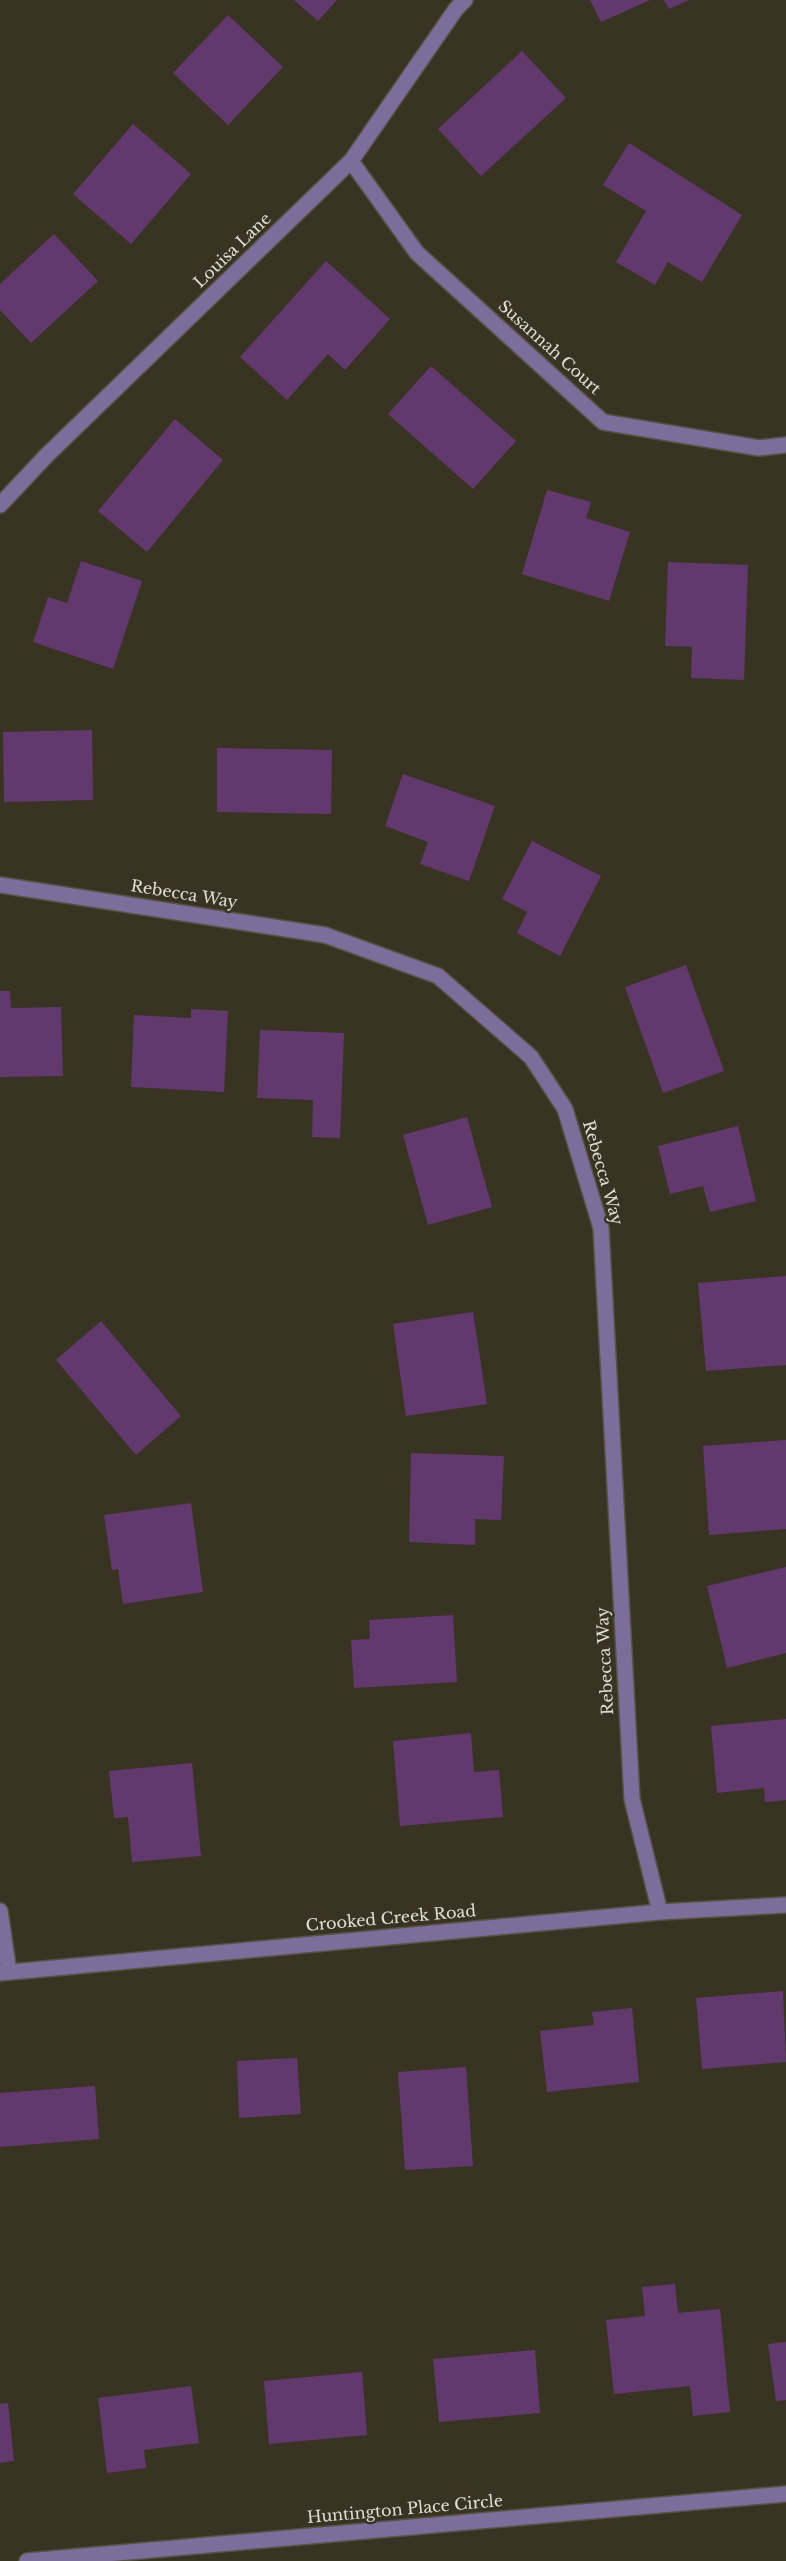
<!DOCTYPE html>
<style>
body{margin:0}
canvas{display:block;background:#393323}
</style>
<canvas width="786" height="2561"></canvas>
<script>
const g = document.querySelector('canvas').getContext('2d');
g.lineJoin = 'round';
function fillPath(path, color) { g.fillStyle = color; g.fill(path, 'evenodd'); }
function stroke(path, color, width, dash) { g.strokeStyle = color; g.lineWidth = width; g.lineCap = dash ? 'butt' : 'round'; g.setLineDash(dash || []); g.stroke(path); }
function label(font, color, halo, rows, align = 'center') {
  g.font = font + ' "Libre Baskerville",serif'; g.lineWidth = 5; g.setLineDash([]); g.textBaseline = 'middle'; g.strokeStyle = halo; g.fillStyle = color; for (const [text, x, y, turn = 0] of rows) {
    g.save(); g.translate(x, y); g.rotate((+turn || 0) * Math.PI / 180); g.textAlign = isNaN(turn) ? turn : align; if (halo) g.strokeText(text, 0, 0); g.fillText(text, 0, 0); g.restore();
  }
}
fillPath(new Path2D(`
 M294,0H337L318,21Z
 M590,0H650L601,22Z
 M664,0H689L669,9Z
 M228,15L283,67L228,125L173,73Z
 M522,51L566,98L481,176L438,129Z
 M133,124L191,174L131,244L73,194Z
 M629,143L742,215L702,282L668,262L655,285L616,262L646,211L603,185Z
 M54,234L98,281L31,343L0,310V284Z
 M326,261L390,319L345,370L328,354L287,400L240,357Z
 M431,366L516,441L473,489L388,414Z
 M175,419L223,460L147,552L98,511Z
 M547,490L591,502L586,518L630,532L609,601L522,574Z
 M81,561L142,581L113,669L33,642L48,597L67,603Z
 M668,562L748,565L744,680L691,678L692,647L665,646Z
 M92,730L93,800L4,802L3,732Z
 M217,748L332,750L331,814L217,812Z
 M403,774L495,806L469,881L420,864L428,842L385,826Z
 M532,841L601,876L560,956L517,933L527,912L502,899Z
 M686,965L724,1071L663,1093L625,987Z
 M0,991H10L11,1008L61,1007L63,1076L0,1077Z
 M191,1009L228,1011L224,1092L131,1087L134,1015L191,1018Z
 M260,1030L344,1033L340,1138L312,1137L313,1100L257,1098Z
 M467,1117L492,1207L428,1225L403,1135Z
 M738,1126L756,1201L710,1212L703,1186L670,1194L658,1146Z
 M786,1276V1365L706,1371L698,1283Z
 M473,1312L487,1404L406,1416L393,1324Z
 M101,1321L181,1416L136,1455L56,1360Z
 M786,1440V1529L709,1535L703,1446Z
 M411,1453L504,1456L501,1520L475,1519V1545L409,1542Z
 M191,1503L203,1592L123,1604L118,1569L112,1570L104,1515Z
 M786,1567V1653L727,1668L707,1586Z
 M453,1615L457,1682L354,1688L351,1640L370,1639L369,1620Z
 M786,1719V1800L765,1802L764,1788L717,1793L711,1726Z
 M471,1733L474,1772L499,1770L503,1817L400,1826L393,1741Z
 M192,1763L201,1856L132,1862L128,1817L114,1818L109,1771Z
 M783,1991L786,2062L702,2069L696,1998Z
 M632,2008L639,2082L547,2092L540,2031L594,2025L592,2012Z
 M297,2058L301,2114L239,2118L237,2061Z
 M466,2067L473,2166L405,2170L398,2072Z
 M95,2086L99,2139L0,2147V2093Z
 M675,2284L678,2313L720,2309L730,2412L693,2416L690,2386L614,2394L606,2320L645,2316L642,2287Z
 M786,2342V2400L776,2401L768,2344Z
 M535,2350L540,2413L439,2422L433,2359Z
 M362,2372L367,2435L269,2444L264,2381Z
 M191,2386L199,2443L144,2450L146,2468L107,2473L98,2398Z
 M8,2403L14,2461L0,2463V2404Z`), '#61396d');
const minor = new Path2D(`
 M351,161L417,253L603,422L759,448L786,445
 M0,505L46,456L351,161L456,9L465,0
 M0,885L325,935L438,976L531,1057L565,1109L601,1228L632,1799L660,1912
 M0,1911L9,1972
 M0,1973L660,1912L786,1905
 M27,2561L786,2494`);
stroke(minor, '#575243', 18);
stroke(minor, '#7d6d9b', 15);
label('16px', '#e1ddd3', '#393323', [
 ["Louisa Lane",233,251,-44],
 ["Susannah Court",549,348,42],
 ["Rebecca Way",184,895,9],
 ["Rebecca Way",602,1173,74],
 ["Rebecca Way",606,1661,-93],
 ["Crooked Creek Road",391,1919,-5],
 ["Huntington Place Circle",405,2510,-5]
]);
</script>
